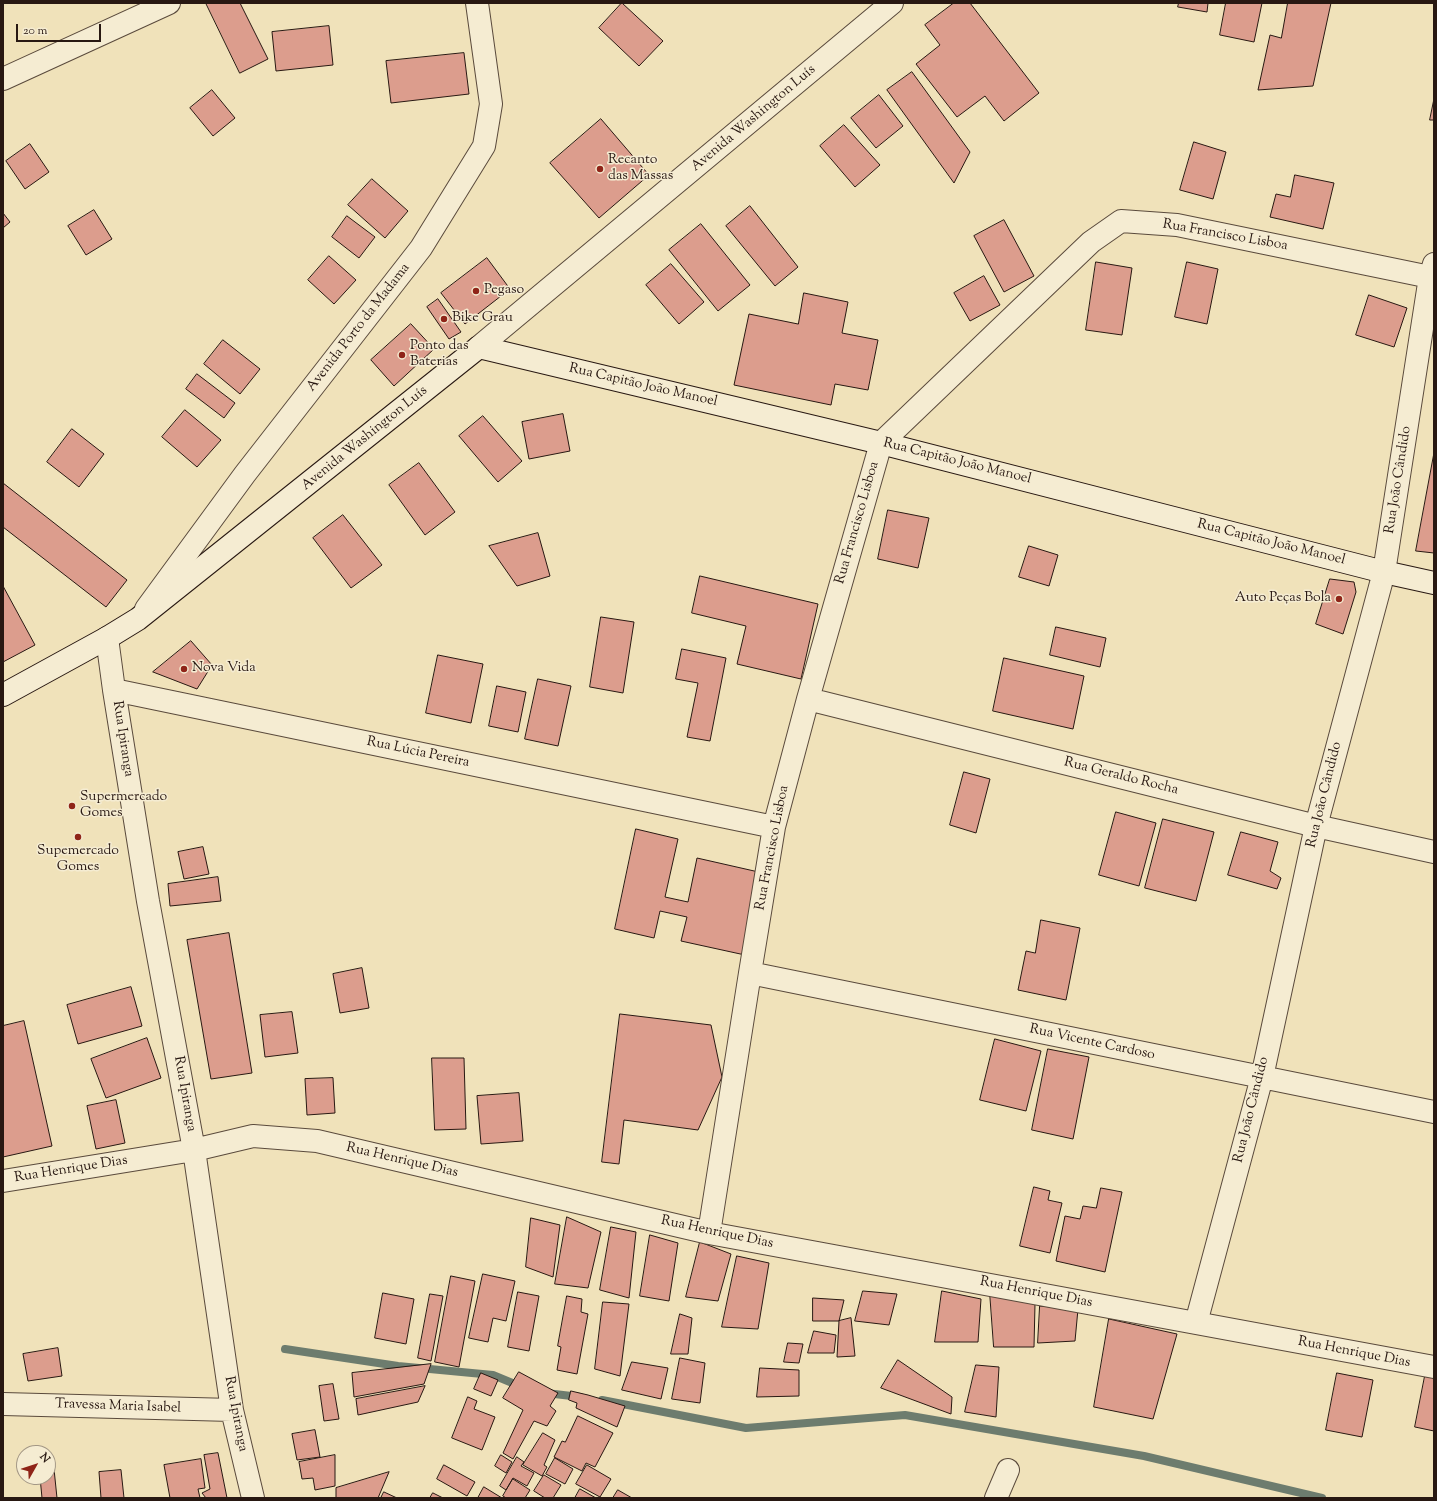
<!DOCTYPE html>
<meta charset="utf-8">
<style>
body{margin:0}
#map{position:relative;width:1437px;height:1501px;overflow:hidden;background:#f0e2ba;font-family:"Sorts Mill Goudy",serif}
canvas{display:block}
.frame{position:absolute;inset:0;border:4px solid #281812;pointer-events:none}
.north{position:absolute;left:16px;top:1445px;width:40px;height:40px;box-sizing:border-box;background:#f5ecd2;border:1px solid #a39785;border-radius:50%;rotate:51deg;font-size:11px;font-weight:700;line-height:16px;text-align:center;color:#281812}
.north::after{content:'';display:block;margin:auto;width:14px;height:18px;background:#8f2418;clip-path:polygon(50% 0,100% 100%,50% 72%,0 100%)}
.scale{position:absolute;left:16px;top:24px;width:85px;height:18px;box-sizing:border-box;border:2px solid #281812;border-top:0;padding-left:5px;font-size:12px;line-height:14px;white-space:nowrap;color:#281812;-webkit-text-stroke:3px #f5ecd2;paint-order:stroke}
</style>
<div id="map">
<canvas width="1437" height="1501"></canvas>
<div class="frame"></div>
<div class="north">N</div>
<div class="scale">20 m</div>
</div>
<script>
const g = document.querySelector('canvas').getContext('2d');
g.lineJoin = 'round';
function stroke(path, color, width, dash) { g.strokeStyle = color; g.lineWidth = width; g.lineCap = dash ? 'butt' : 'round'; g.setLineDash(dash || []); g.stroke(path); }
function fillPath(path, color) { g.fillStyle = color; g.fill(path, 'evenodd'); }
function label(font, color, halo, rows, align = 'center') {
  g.font = font + ' "Sorts Mill Goudy",serif'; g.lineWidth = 3; g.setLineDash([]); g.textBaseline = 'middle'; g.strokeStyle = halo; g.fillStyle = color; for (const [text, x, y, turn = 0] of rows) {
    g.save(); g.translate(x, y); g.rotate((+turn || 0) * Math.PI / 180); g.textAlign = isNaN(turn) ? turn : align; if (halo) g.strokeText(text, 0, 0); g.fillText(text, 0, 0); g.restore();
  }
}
stroke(new Path2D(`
 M285,1349L398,1366L493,1375L522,1387
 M546,1393L580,1397
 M602,1400L746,1428L905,1415L1144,1456L1322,1498`), '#6d7c6e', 8);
const building = new Path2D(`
 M206,3H240L268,59L240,73Z
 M622,3L663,41L639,66L599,28Z
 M954,3H970L1039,93L1004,121L985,96L957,117L916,64L940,45L925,25Z
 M1179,3H1208L1207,12L1178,7Z
 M1226,3H1262L1254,42L1220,35Z
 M1288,3H1331L1313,86L1258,90L1270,35L1281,38Z
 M329,26L333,65L276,71L272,32Z
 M464,53L469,94L391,103L386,61Z
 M912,72L970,152L954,183L887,90Z
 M212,90L235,118L213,136L190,108Z
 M879,95L903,126L876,148L851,118Z
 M1434,99V120H1430Z
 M601,119L649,175L599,218L550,163Z
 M844,125L880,165L855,187L820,146Z
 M1194,142L1226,152L1213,199L1180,190Z
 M30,144L49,172L25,189L6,161Z
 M1295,175L1334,183L1323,229L1270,217L1276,194L1290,197Z
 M372,179L408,211L385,238L348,205Z
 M750,206L798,267L775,286L726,226Z
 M94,210L112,239L86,255L68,226Z
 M3,213L10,222L3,228Z
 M347,216L375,237L359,258L332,237Z
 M1004,220L1034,276L1004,292L974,236Z
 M701,224L750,285L718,311L669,250Z
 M329,256L356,280L334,304L308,280Z
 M487,258L510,289L465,324L441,293Z
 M1096,262L1132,268L1122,335L1086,330Z
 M1187,262L1218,269L1207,324L1175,317Z
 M671,264L704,302L679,324L646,285Z
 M984,276L1000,305L970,321L954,293Z
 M804,293L848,302L842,333L878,340L868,390L835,384L831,405L734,385L749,314L798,324Z
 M1369,295L1407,308L1394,347L1356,335Z
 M438,299L461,332L449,339L427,307Z
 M411,324L434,349L394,386L371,360Z
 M223,340L260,369L240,394L204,364Z
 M197,374L235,403L224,418L186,389Z
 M185,410L221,440L197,467L162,437Z
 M563,414L570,451L529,459L522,422Z
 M483,416L522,461L498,482L459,436Z
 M72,429L104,454L79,487L47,462Z
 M1434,453V553L1416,551Z
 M419,463L455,512L425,535L389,485Z
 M3,483L127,580L106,607L3,527Z
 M888,510L929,518L918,568L878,559Z
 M343,515L382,565L351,588L313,538Z
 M538,533L550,576L517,586L489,546Z
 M1029,546L1058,555L1049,586L1019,577Z
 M700,576L818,604L801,679L737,664L746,626L692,613Z
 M1330,579L1354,582L1356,592L1343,634L1316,624Z
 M3,586L35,645L3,662Z
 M601,617L634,622L623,693L590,687Z
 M1056,627L1106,638L1100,667L1050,655Z
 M191,641L212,665L197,689L153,672Z
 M682,649L726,658L710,741L687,737L698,683L676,679Z
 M438,655L483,664L471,723L426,713Z
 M1004,658L1084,676L1073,729L993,711Z
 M538,679L571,686L558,746L525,739Z
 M497,686L526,692L518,732L489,726Z
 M964,772L990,779L976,833L950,825Z
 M1116,812L1156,823L1139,886L1099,875Z
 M1163,819L1214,832L1196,901L1145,888Z
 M636,829L678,839L665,897L688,902L697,858L763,873L745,955L681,941L687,917L660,911L654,938L615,929Z
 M1241,832L1278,842L1270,871L1281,878L1277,889L1228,875Z
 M203,847L209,874L184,879L178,852Z
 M218,877L221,901L170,906L168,884Z
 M1041,920L1080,928L1066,1000L1018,990L1026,951L1035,953Z
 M229,933L252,1073L211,1079L187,940Z
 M362,968L369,1008L340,1013L333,974Z
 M131,987L142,1026L78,1044L67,1005Z
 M292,1012L298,1053L265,1057L260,1015Z
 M620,1014L711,1025L722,1077L698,1130L624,1120L619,1164L602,1162Z
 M24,1021L52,1146L3,1157V1026Z
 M147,1038L161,1078L106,1098L91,1059Z
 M995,1039L1041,1051L1026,1111L980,1100Z
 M1048,1049L1089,1057L1073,1139L1032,1130Z
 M432,1058H464L466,1129L435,1130Z
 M333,1078L335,1113L307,1115L305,1079Z
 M519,1093L523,1141L481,1144L477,1096Z
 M116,1100L125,1143L96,1149L87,1106Z
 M1034,1187L1050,1191L1048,1200L1062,1203L1050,1253L1020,1246Z
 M1101,1188L1122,1192L1105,1272L1056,1261L1065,1216L1080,1219L1083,1206L1096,1208Z
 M567,1217L601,1232L588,1288L555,1284Z
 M531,1218L560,1225L553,1277L526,1267Z
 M611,1227L636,1232L629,1298L600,1290Z
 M650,1235L678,1243L669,1301L640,1296Z
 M700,1242L731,1254L718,1301L686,1297Z
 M737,1256L769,1263L758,1329L722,1327Z
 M483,1274L515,1281L506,1321L493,1318L488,1342L469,1338Z
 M451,1276L475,1281L459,1367L435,1362Z
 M863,1291L897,1294L889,1325L855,1321Z
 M942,1291L981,1299L978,1342H935Z
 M518,1292L539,1296L529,1351L508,1347Z
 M383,1293L414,1299L406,1344L375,1338Z
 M990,1293L1035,1304L1034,1347H994Z
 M430,1294L443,1296L431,1361L418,1358Z
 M567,1296L582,1299L581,1312L588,1314L577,1374L557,1370L561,1347L558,1346Z
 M813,1298L844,1300L839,1321H813Z
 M603,1302L629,1304L620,1376L595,1369Z
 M1040,1306L1078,1309L1075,1341L1038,1343Z
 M680,1314L692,1318L688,1354H671Z
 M851,1318L855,1356L837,1357L839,1321Z
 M1109,1319L1177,1334L1153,1419L1094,1407Z
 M814,1331L836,1335L834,1353H808Z
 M788,1343L803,1344L799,1363L784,1362Z
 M58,1348L62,1376L28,1381L23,1354Z
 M680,1358L705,1363L700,1403L672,1399Z
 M898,1360L952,1397L951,1414L881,1388Z
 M632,1362L668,1368L661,1399L622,1390Z
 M431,1364L424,1384L354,1397L352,1373Z
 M976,1365L999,1367L996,1417L965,1412Z
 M760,1368L799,1370V1396L757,1397Z
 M519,1372L558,1393L550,1406L556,1411L547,1426L534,1421L513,1459L503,1453L523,1410L503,1398Z
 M481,1373L498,1380L491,1396L474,1389Z
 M1337,1373L1373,1380L1362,1437L1326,1430Z
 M1425,1376L1434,1378V1431L1415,1427Z
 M333,1384L339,1419L324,1421L319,1386Z
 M425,1386L418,1402L358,1415L356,1399Z
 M571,1391L588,1395L625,1406L617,1427L576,1408L577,1403L569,1400Z
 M468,1397L477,1401L474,1409L495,1417L482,1450L452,1438Z
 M578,1416L613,1433L595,1467L586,1463L582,1471L554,1457L562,1441L565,1442Z
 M315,1430L320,1457L297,1460L292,1434Z
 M543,1433L555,1440L544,1465L547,1467L542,1476L523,1465Z
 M218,1453L227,1498H206L202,1493L210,1489L204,1455Z
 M335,1455V1486L315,1490L313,1478L302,1479L299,1462Z
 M501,1455L512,1462L506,1473L495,1466Z
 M517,1457L524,1462L521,1466L534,1473L527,1486L513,1478L506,1490L500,1486Z
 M555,1458L573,1469L565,1484L546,1474Z
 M201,1459L205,1488L198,1489L200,1498H170L164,1465Z
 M444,1465L475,1482L467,1496L437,1479Z
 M587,1465L611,1479L600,1497L576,1484Z
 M48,1469H54L57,1498H42L40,1477H48Z
 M121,1470L124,1498H101L99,1472Z
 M389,1472L378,1498H336V1488Z
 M544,1475L561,1485L553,1498H545L534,1491Z
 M513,1479L530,1490L525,1498H506L503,1496Z
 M484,1487L502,1498H478Z
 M580,1489L596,1498H575Z
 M618,1490L632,1498H613Z
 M384,1492L397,1498H381Z
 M433,1493L443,1498H430Z`);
fillPath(building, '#dc9d8d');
stroke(building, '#281812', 1);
const minor = new Path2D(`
 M3,79L169,3
 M146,609L245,474L421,248L484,146L491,104L477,3
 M107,638L114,690L774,827
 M114,690L148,901L194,1150L232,1410L253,1498
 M808,699L1316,826L1434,852
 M750,973L1434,1112
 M3,1181L194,1150L253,1136L317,1141L709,1233L1434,1367
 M709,1233L750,973L774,827L808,699L881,443L1091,242L1121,221L1177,225L1430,277
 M1196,1323L1262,1077L1316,826L1384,572L1430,277L1434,264
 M3,1404L232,1410
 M996,1498L1008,1470`);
const tertiary = new Path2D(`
 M479,347L892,3`);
const secondary = new Path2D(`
 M3,695L107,638L138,619L479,347L881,443L1384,572L1434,583`);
stroke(minor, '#5a4a3c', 24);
stroke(tertiary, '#5a4a3c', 24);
stroke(secondary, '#281812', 24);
stroke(minor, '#f5ecd2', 22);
stroke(tertiary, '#f5ecd2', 22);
stroke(secondary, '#f5ecd2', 22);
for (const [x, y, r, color] of [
 [600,169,4,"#8f2418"],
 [476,291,4,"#8f2418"],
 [444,319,4,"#8f2418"],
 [402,355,4,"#8f2418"],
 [1339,599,4,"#8f2418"],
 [184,669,4,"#8f2418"],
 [72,806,4,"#8f2418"],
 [78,837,4,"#8f2418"]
]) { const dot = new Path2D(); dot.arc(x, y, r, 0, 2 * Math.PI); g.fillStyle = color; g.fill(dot); stroke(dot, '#f5ecd2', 1.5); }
label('14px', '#281812', '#f5ecd2', [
 ["Avenida Washington Luís",754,119,-40],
 ["Rua Francisco Lisboa",1225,236,10],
 ["Avenida Porto da Madama",359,328,-52],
 ["Rua Capitão João Manoel",643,386,13],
 ["Avenida Washington Luís",365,439,-39],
 ["Rua Capitão João Manoel",957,462,14],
 ["Rua João Cândido",1399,480,-81],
 ["Rua Francisco Lisboa",858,523,-74],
 ["Rua Capitão João Manoel",1271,543,14],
 ["Rua Ipiranga",122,739,81],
 ["Rua Lúcia Pereira",418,753,12],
 ["Rua Geraldo Rocha",1121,777,14],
 ["Rua João Cândido",1325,795,-76],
 ["Rua Francisco Lisboa",773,848,-79],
 ["Rua Vicente Cardoso",1092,1043,12],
 ["Rua Ipiranga",184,1094,80],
 ["Rua João Cândido",1252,1110,-76],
 ["Rua Henrique Dias",402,1161,13],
 ["Rua Henrique Dias",71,1170,-9],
 ["Rua Henrique Dias",717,1233,12],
 ["Rua Henrique Dias",1036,1293,11],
 ["Rua Henrique Dias",1354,1353,11],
 ["Travessa Maria Isabel",118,1407,2],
 ["Rua Ipiranga",235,1414,79]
]);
label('14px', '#281812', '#f5ecd2', [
 ["Recanto",608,161],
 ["das Massas",608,177],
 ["Pegaso",484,291],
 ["Bike Grau",452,319],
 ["Ponto das",410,347],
 ["Baterias",410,363],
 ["Auto Peças Bola",1331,599,"right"],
 ["Nova Vida",192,669],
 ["Supermercado",80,798],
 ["Gomes",80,814],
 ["Supemercado",78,852,"center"],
 ["Gomes",78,868,"center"]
], 'left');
</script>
